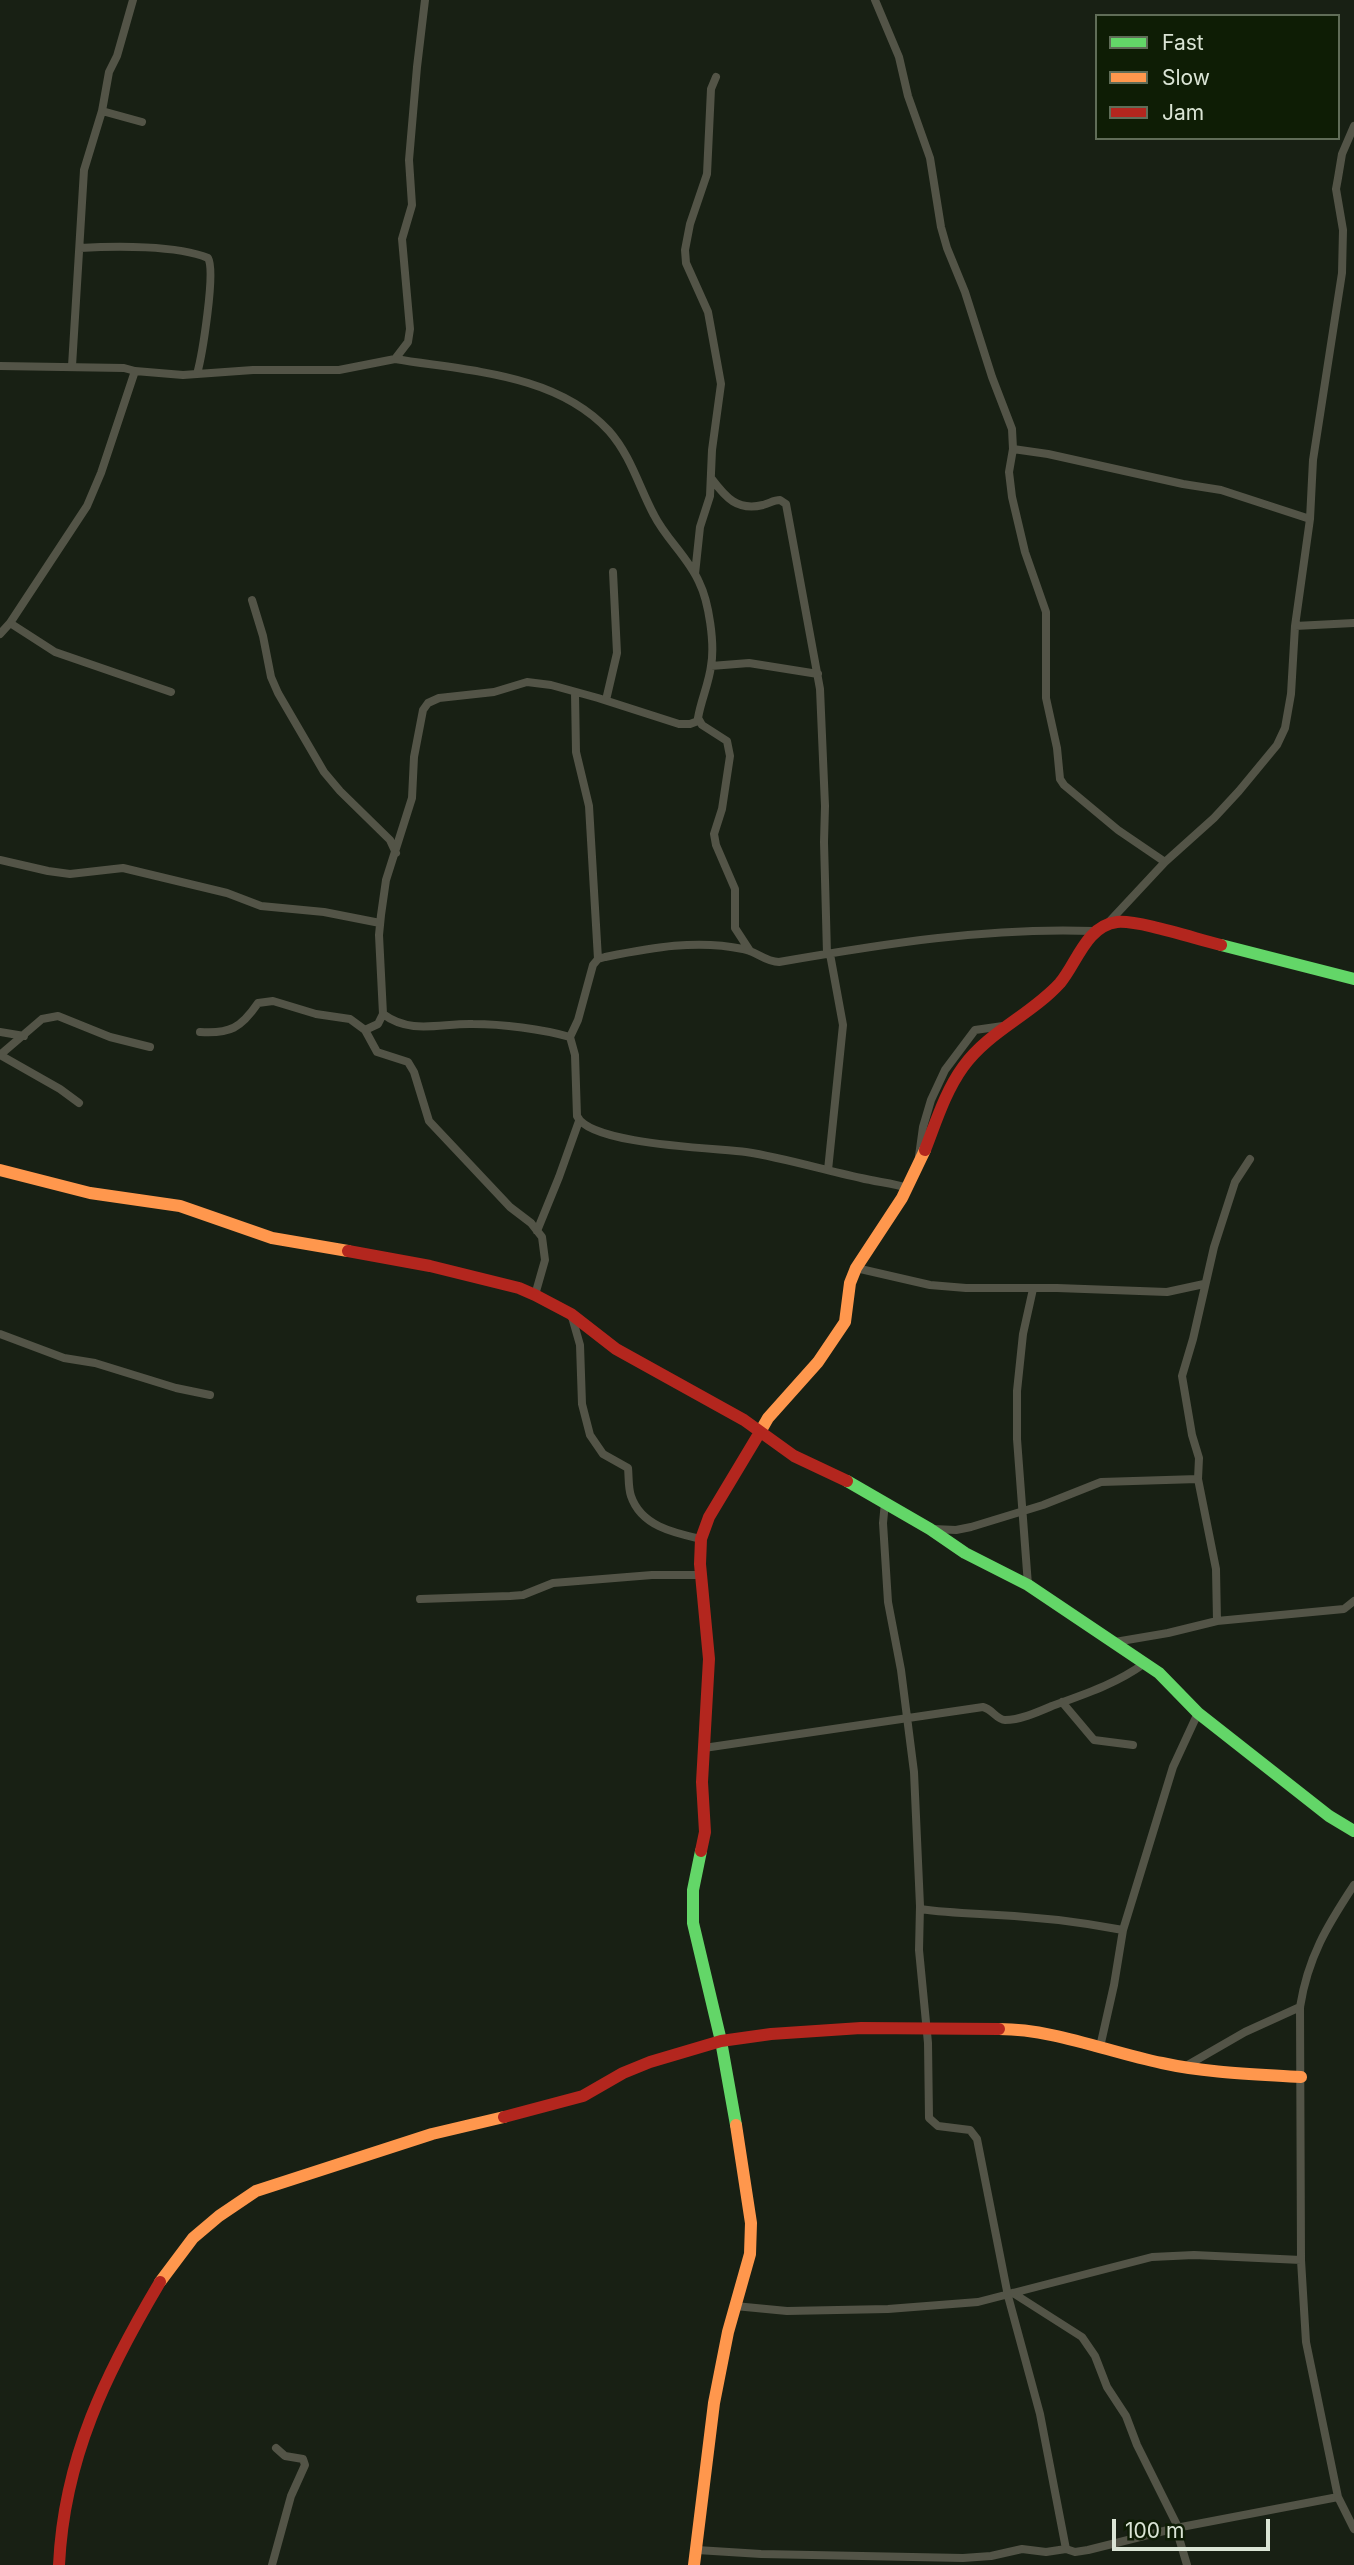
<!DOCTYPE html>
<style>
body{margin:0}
#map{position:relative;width:1354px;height:2565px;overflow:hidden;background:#182014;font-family:Inter,sans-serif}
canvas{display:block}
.legend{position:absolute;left:1095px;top:14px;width:245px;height:126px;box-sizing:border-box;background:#0e1d05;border:2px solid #606d58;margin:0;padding:9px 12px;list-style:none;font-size:21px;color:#dae4d5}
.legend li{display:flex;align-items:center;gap:14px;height:35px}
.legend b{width:35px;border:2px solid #606d58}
.scale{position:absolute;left:1112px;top:2519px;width:158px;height:32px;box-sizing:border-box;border:4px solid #dae4d5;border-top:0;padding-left:9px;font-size:21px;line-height:24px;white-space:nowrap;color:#dae4d5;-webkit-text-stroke:5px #0e1d05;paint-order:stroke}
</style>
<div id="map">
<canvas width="1354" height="2565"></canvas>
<ul class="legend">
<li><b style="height:9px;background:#63d668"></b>Fast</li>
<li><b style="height:9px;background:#ff974d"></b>Slow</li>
<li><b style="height:9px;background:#b3261e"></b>Jam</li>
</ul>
<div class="scale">100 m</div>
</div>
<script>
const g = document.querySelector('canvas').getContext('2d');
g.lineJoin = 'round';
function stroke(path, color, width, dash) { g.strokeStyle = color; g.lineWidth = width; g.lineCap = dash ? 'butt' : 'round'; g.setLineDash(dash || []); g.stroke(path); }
stroke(new Path2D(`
 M875,0L899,57L908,96L930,158L941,227L947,248L965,292L992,377L1012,429L1013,449L1009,472L1012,497L1025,552L1046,612V698L1057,748L1060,779L1064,785L1118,830L1165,862
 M102,111L142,122
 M80,248C115,246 177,245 208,258C216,271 202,356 197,374
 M395,359C467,371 556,373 609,431C631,456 639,487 654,515C666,539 688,557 699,582C709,602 715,644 711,666C709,683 701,700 698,718L702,725L727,741L730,756L722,809L714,834L716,845L735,889V928L750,951
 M0,366L124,368L135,371L183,375L253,370H339L395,359L408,342L410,329L402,239L412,205L409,160L417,67L425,0
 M72,366L84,170L102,111L109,72L117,56L133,0
 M1013,449L1048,454L1183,484L1221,490L1310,519
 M711,478C726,498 737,511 763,505C770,503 774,500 780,500L786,504L820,689L825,806L824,842L827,954
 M695,574L700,527L710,496L712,450L721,384L708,312L686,263L685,250L690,224L707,174L711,89L716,77
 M252,600L263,636L271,677L278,693L324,772L340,791L390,840L396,853
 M10,623L55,652L171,692
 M1295,626L1354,623
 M0,634L10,623L87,506L101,473L135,371
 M711,666L749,663L818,674
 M575,693L576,752L589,806L598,959
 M606,700L617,653L613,572
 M0,860L48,871L70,874L123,868L227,893L261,906L324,912L380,923
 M1109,922L1165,862L1214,818L1239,791L1277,745L1285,728L1291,694L1295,626L1310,519L1313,460L1342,273L1343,230L1336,189L1338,178L1342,154L1354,126
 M383,1014C411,1035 441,1023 473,1024C502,1024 542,1029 570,1037L575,1055L577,1116C590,1145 715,1148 746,1152C785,1158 823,1170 861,1178C877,1182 893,1183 908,1188
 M365,1030L378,1024L383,1014L379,935L381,915L386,880L412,798L414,757L423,710L428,703L439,698L494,692L527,682L551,685L598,698L679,724H690L698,721
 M0,1032L24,1036
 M200,1032C230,1034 241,1028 258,1003L273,1001L316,1014L350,1019L365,1030L377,1052L408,1062L414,1072L429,1121L510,1207L531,1223L542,1237L545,1260L535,1295
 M570,1037L578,1020L593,965L598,959L605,957C651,948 696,939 743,949C756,951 765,962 779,962C883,944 988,927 1094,931
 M79,1103L60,1089L0,1055L42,1019L58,1016L110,1037L150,1047
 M919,1156L923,1127L931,1100L945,1070L975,1030L1003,1026
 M828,1170L843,1025L830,954
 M537,1231L559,1177L579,1121
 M856,1268L930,1285L966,1288H1057L1167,1292L1204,1284
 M572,1317L580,1345L582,1404L590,1435L603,1454L628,1468C629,1477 628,1487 631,1496C641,1526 674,1533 701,1539
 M0,1334L64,1358L95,1363L176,1388L210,1395
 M885,1502L883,1523L888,1602L901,1670L914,1772L920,1906L919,1950L928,2043L929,2118L938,2126L970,2130L977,2139L1008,2296L1040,2414L1066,2549L1075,2552L1088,2550L1176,2528L1338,2497
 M933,1529L956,1530L971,1527L1043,1505L1101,1482L1198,1479
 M1028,1585L1017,1439V1391L1023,1334L1033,1289
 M420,1599L510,1596L523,1595L553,1583L652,1575H701
 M1217,1621L1216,1569L1198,1479L1199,1458L1192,1435L1182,1376L1193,1339L1214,1247L1235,1182L1250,1159
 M1115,1642L1168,1633L1217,1621L1344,1609L1354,1601
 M1062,1702L1094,1740L1133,1745
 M704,1748L983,1707C992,1709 997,1720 1005,1720C1020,1720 1038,1712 1052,1706C1085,1694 1116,1684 1145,1663
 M1354,1885C1327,1926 1308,1957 1300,2007L1301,2260L1306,2342L1338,2497L1354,2529
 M920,1909C941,1912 960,1913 980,1914C1028,1916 1076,1921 1123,1930
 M1100,2047L1114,1985L1123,1930L1173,1767L1198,1713
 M1186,2066L1245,2032L1300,2007
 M1013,2293L1082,2337L1095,2356L1107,2387L1126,2416L1137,2445L1178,2527
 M735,2306L787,2311L888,2309L978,2302L1152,2257L1194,2255L1301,2260
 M1176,2528L1187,2565
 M697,2550L761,2554L963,2558L991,2556L1022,2549L1046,2552L1066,2549
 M272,2565L291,2496L305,2465L303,2459L285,2456L276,2448`), '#535447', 8);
stroke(new Path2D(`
 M1221,945L1354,979
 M847,1481L930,1529L965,1553L1028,1585L1159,1673L1198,1713L1329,1816L1354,1831
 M701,1851L693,1890V1923L721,2041L736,2125`), '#63d668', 12);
stroke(new Path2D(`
 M0,1170L90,1193L180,1206L272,1238L348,1251
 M760,1432L768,1418L818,1362L845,1322L850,1283L856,1268L902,1198L925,1150
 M999,2029C1054,2029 1108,2052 1162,2063C1207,2073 1255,2074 1301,2077
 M160,2282L193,2238L219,2216L256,2191L432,2134L504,2117
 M694,2565L714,2403L728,2332L750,2254L751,2223L736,2125`), '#ff974d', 12);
stroke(new Path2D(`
 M925,1150C936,1122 945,1092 963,1067C989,1031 1031,1015 1060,983C1077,963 1086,926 1117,922C1139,920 1196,939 1221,945
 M348,1251L430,1266L519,1288L535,1295L571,1314L616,1349L744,1420L794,1456L847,1481
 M701,1851L705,1832L702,1782L709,1659L700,1564L701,1539L709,1517L760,1432
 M504,2117L583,2096L623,2073L650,2062L721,2041L771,2034L861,2028L999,2029
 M59,2565C64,2458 106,2373 160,2282`), '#b3261e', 12);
</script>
